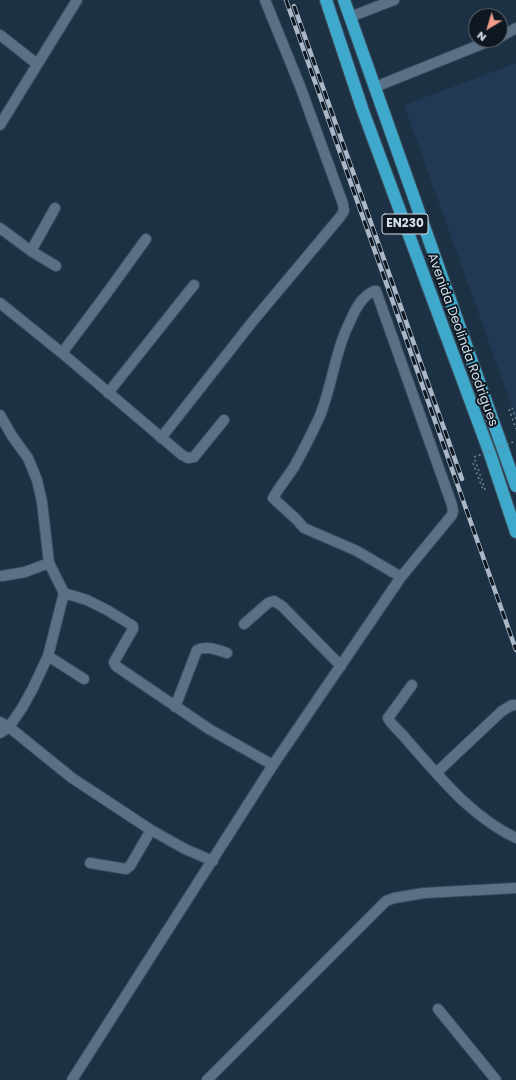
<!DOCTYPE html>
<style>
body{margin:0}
#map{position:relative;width:516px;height:1080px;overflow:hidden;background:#1d3144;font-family:Poppins,sans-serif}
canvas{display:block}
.north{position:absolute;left:468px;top:8px;width:40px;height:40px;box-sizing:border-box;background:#0f1821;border:1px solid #5d6872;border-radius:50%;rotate:218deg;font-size:11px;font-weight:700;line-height:16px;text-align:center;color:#d3dfec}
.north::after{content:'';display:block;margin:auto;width:14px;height:18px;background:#f49d8b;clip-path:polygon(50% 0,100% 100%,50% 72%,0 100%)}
</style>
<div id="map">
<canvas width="516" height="1080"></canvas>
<div class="north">N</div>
</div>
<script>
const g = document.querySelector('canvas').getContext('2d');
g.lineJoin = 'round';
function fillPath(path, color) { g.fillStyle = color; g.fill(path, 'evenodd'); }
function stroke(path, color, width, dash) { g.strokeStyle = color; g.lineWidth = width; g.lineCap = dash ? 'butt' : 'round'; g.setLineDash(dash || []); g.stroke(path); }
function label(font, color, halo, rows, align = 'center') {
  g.font = font + ' Poppins,sans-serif'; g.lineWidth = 4; g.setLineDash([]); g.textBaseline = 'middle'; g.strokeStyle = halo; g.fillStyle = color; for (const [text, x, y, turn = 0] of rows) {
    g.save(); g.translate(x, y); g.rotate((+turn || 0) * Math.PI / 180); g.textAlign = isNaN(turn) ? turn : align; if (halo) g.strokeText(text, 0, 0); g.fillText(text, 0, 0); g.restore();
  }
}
fillPath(new Path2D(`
 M516,63V418L404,105Z`), '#213952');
const minor = new Path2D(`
 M350,17L394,0
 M0,35L37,64
 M500,37L516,28
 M375,87L492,40
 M0,125L77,0
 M0,228L31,251L56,266
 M31,251L55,208
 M0,303L62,353L182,455L188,458L194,457L224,420
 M62,353L104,297L146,239
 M108,393L194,285
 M0,415L12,436L28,458L37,480L42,502L49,563L64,593L87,600L107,610L133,626V629L114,662L116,666L209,729L273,765
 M161,438L253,321L340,217L344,211L343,204L300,86L265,0
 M2,576L25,572L49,563
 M244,624L268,603L274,601L282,606L341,666
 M48,656L84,679
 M412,685L388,718C390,724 402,733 406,739C439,776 470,816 516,838
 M175,707L197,650C206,645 218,650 227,653
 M0,722L9,727L72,778L151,830L185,849L213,861
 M0,733L9,727L22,708L32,690L48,656L64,593
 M436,773L502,711L512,705H516
 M90,863L126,869L130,866L151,830
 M438,1009L496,1080
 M72,1080L273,765L401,577L452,515L453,511L452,505L376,291H374C358,298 353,316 346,330C334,358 331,390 319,418C311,435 303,451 294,467C287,478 279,487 273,498L296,519L304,528L357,551L401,577
 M207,1080L386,901L394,898L424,893L516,888`);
const highway = new Path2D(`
 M326,0L363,111L490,454L516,532
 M344,0L516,486`);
stroke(minor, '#3b4c5c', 12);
stroke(highway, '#3b4c5c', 14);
stroke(new Path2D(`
 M516,419L512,408L509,409L516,429
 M473,463L483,490L485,489L474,457`), '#728393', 1.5, [2, 3]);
stroke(minor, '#5b7087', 10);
stroke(highway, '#3ea9ca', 12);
const rail = new Path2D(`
 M286,0L516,650
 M294,6L462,479`);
stroke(rail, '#a9b7c6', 4.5);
stroke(rail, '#0f1821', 3, [9]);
stroke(new Path2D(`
 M474,457L516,441`), '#728393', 1.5, [2, 3]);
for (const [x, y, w] of [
 [405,224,46]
]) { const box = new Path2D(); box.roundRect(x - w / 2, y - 10, w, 20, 3); g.fillStyle = '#0f1821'; g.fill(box); stroke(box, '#d3dfec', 1); }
label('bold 12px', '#d3dfec', null, [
 ["EN230",405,224]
]);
label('13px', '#d3dfec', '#0f1821', [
 ["Avenida Deolinda Rodrigues",462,340,70]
]);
</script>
